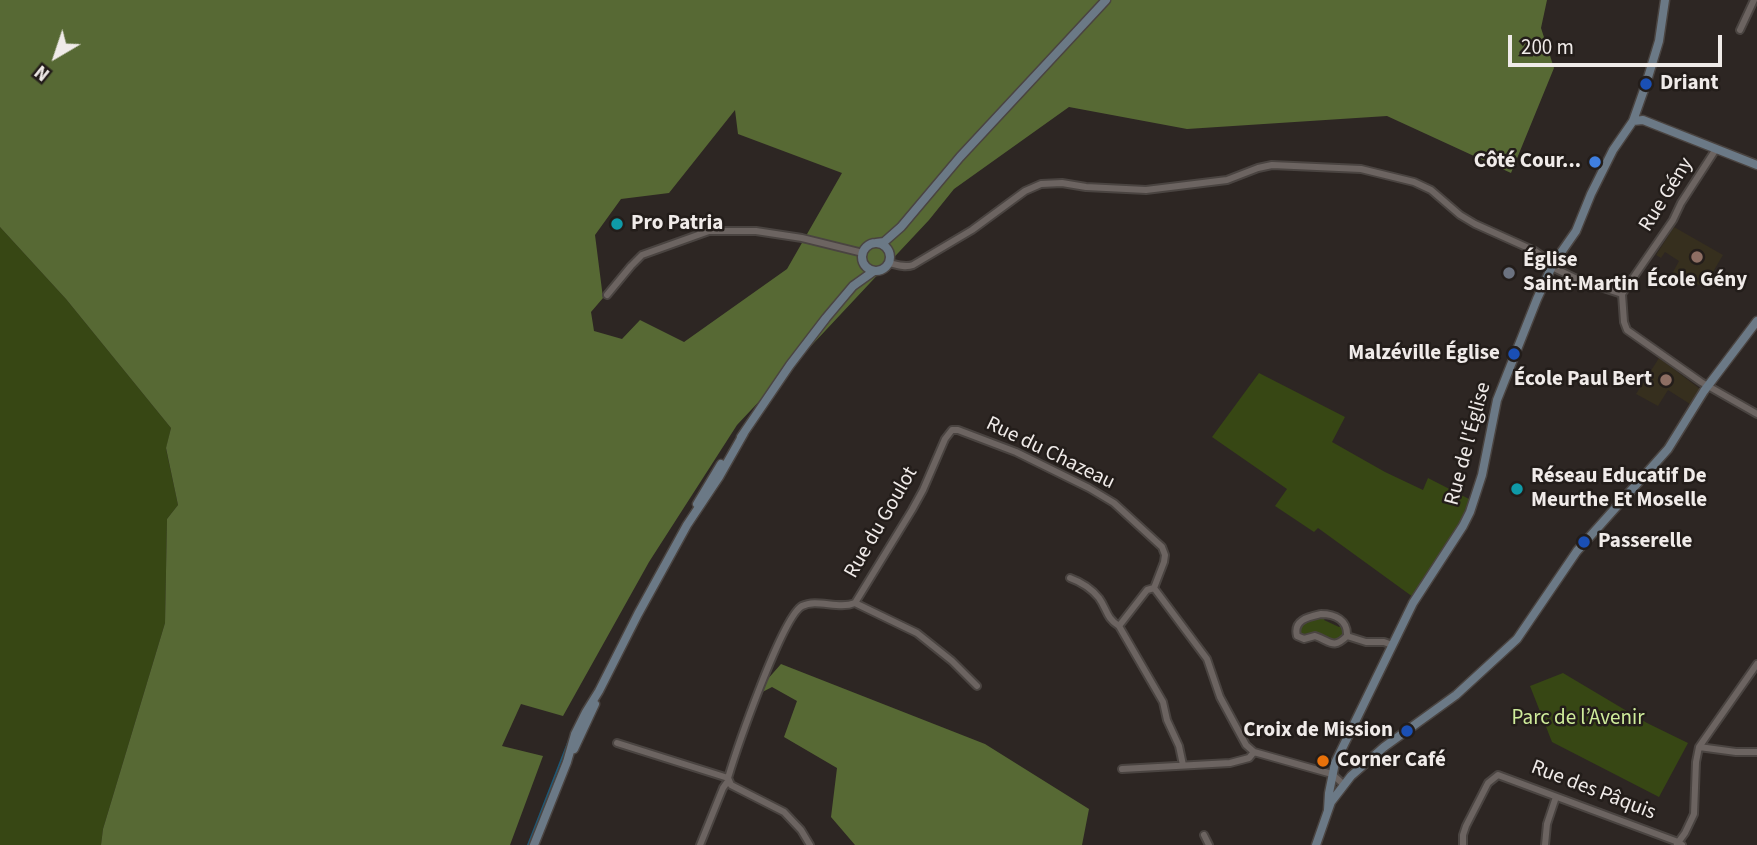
<!DOCTYPE html>
<meta charset="utf-8">
<style>
body{margin:0}
#map{position:relative;width:1757px;height:845px;overflow:hidden;background:#2d2623;font-family:"Source Sans 3",sans-serif}
canvas{display:block}
.north{position:absolute;left:21px;top:21px;width:70px;height:70px;-webkit-text-stroke:5px #231d1a;paint-order:stroke;rotate:219deg;font-size:19px;font-weight:700;line-height:28px;text-align:center;color:#f0ebe9}
.north::after{content:'';display:block;margin:auto;width:24px;height:32px;background:#f0ebe9;clip-path:polygon(50% 0,100% 100%,50% 72%,0 100%)}
.scale{position:absolute;left:1508px;top:35px;width:214px;height:32px;box-sizing:border-box;border:4px solid #f0ebe9;border-top:0;padding-left:9px;font-size:21px;line-height:24px;white-space:nowrap;color:#f0ebe9;-webkit-text-stroke:5px #231d1a;paint-order:stroke}
</style>
<div id="map">
<canvas width="1757" height="845"></canvas>
<div class="north">N</div>
<div class="scale">200 m</div>
</div>
<script>
const g = document.querySelector('canvas').getContext('2d');
g.lineJoin = 'round';
function fillPath(path, color) { g.fillStyle = color; g.fill(path, 'evenodd'); }
function stroke(path, color, width, dash) { g.strokeStyle = color; g.lineWidth = width; g.lineCap = dash ? 'butt' : 'round'; g.setLineDash(dash || []); g.stroke(path); }
function label(font, color, halo, rows, align = 'center') {
  g.font = font + ' "Source Sans 3",sans-serif'; g.lineWidth = 5; g.setLineDash([]); g.textBaseline = 'middle'; g.strokeStyle = halo; g.fillStyle = color; for (const [text, x, y, turn = 0] of rows) {
    g.save(); g.translate(x, y); g.rotate((+turn || 0) * Math.PI / 180); g.textAlign = isNaN(turn) ? turn : align; if (halo) g.strokeText(text, 0, 0); g.fillText(text, 0, 0); g.restore();
  }
}
fillPath(new Path2D(`
 M1674,227L1723,255L1704,287L1672,274L1679,261L1665,252L1661,258L1656,255Z
 M1659,358L1700,389L1690,404L1668,390L1658,406L1636,394Z`), '#362f1e');
fillPath(new Path2D(`
 M0,227L66,299L171,428L166,449L178,505L167,519L165,623L103,829L101,845H0Z
 M1259,373L1345,417L1332,442L1385,472L1423,490L1428,478L1471,500L1460,523L1413,597L1318,528L1314,532L1275,506L1287,489L1212,437Z
 M1317,616H1326L1324,620L1339,627L1343,625L1344,628L1342,638C1325,646 1326,632 1312,633C1308,633 1304,635 1300,634L1299,628L1305,621Z
 M1563,673L1647,723L1688,743L1659,797L1552,742L1530,686Z`), '#374714');
fillPath(new Path2D(`
 M0,0H1547L1541,28L1554,68L1511,173L1387,116L1187,129L1069,107L954,189L929,220L737,425L649,562L563,716L521,704L502,746L543,756L510,845H101L103,829L165,623L167,519L178,505L166,448L171,428L66,299L0,227ZM735,110L738,134L842,173L787,269L684,342L640,320L622,339L594,331L591,312L603,298L595,235L621,199L669,193Z
 M781,664L985,744L1089,809L1082,845H855L831,817L837,768L784,737L797,701L772,687L751,698Z`), '#576934');
stroke(new Path2D(`
 M528,845L569,740`), '#1e5978', 2);
const minor = new Path2D(`
 M1740,30L1754,0
 M889,263C897,265 905,268 913,265L972,230L1025,191L1041,184L1062,183L1086,187L1146,190L1227,180L1258,168L1272,165L1361,169L1414,182L1431,190L1460,215L1475,224L1535,251L1549,261L1556,269L1579,280L1622,294
 M1622,294L1624,322L1627,330L1701,382L1757,414
 M1622,294L1673,220L1681,203L1716,149
 M607,295L631,266L642,255L709,231H756L802,238L863,253
 M1070,578C1081,582 1091,588 1099,598C1107,609 1106,618 1119,626L1163,702L1167,720L1179,746L1183,765
 M855,603L917,633L952,661L977,686
 M1321,614C1335,614 1348,620 1347,636C1333,650 1330,641 1315,636L1304,639L1297,636C1293,620 1308,617 1321,614Z
 M1119,626L1147,590L1154,588
 M1347,636L1366,642H1384L1392,645
 M617,743L728,778
 M1699,747L1736,752H1757
 M1122,769L1230,763L1249,758L1254,752
 M728,778C736,751 782,617 802,606C817,598 838,610 855,603L912,510L923,490L945,439L952,430H958L1016,452L1089,488L1114,503L1162,547L1165,555L1164,562L1154,588L1207,659L1220,697L1246,745L1254,752L1332,774L1343,784
 M728,778L731,785L784,812L801,830L810,845
 M1204,835L1209,845
 M1677,844L1685,833L1694,814L1696,762L1699,747L1757,664
 M700,845L723,788L728,781
 M1463,845V835L1466,826L1488,783L1498,775L1678,842L1682,845
 M1545,845L1547,824L1556,797`);
const secondary = new Path2D(`
 M1633,121L1643,120L1653,124L1757,165
 M876,243L884,242L901,227L960,157L1106,0
 M862 257a14 14 0 1 1 28 0a14 14 0 1 1-28 0Z
 M741,437L790,365L826,318L853,286L874,271
 M697,504L721,464
 M574,749L595,704
 M1328,810L1329,793L1335,763L1413,603L1463,526L1470,512L1482,475L1497,400L1537,299L1553,264L1576,231L1591,194L1613,150L1633,121L1646,84L1659,41L1665,0
 M534,845L567,762L575,734L586,712L599,691L638,614L687,525L719,477L744,433
 M1316,845L1331,802L1351,776L1384,747L1456,695L1517,639L1577,551L1668,449L1704,391L1757,321`);
stroke(minor, '#4a4441', 10);
stroke(secondary, '#4a4441', 11);
stroke(minor, '#6c6461', 6);
stroke(secondary, '#6b7986', 8);
for (const [x, y, r, color] of [
 [1646,84,7,"#1a4fb4"],
 [1595,162,7,"#3f7fe0"],
 [617,224,7,"#0f9aa8"],
 [1697,257,7,"#8d6e63"],
 [1509,273,7,"#6b7280"],
 [1514,354,7,"#1a4fb4"],
 [1666,380,7,"#8d6e63"],
 [1517,489,7,"#0f9aa8"],
 [1584,542,7,"#1a4fb4"],
 [1407,731,7,"#1a4fb4"],
 [1323,761,7,"#e8710a"]
]) { const dot = new Path2D(); dot.arc(x, y, r, 0, 2 * Math.PI); g.fillStyle = color; g.fill(dot); stroke(dot, '#231d1a', 2.5); }
label('bold 21px', '#f0ebe9', '#231d1a', [
 ["Driant",1660,84],
 ["Côté Cour...",1581,162,"right"],
 ["Pro Patria",631,224],
 ["Église",1523,261],
 ["Saint-Martin",1523,285],
 ["École Gény",1697,281,"center"],
 ["Malzéville Église",1500,354,"right"],
 ["École Paul Bert",1652,380,"right"],
 ["Réseau Educatif De",1531,477],
 ["Meurthe Et Moselle",1531,501],
 ["Passerelle",1598,542],
 ["Croix de Mission",1393,731,"right"],
 ["Corner Café",1337,761]
], 'left');
label('21px', '#f0ebe9', '#231d1a', [
 ["Rue Gény",1667,195,-58],
 ["Rue de l'Église",1469,444,-75],
 ["Rue du Chazeau",1050,454,26],
 ["Rue du Goulot",882,523,-60],
 ["Rue des Pâquis",1593,791,21]
]);
label('21px', '#cfec9b', '#231d1a', [
 ["Parc de l’Avenir",1578,719]
]);
</script>
